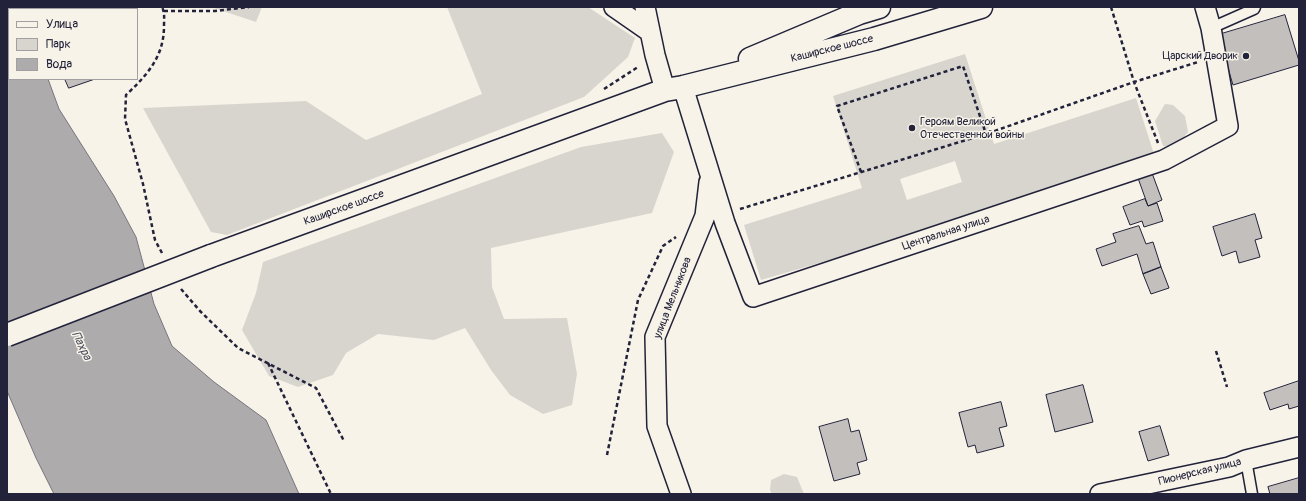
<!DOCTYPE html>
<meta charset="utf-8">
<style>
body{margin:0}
#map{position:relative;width:1306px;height:501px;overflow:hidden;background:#f7f3e8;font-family:Pangolin,sans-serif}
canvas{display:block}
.frame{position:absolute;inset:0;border:8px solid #22223b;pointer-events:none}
.legend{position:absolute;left:8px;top:8px;width:130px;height:72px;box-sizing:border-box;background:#f7f3e8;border:1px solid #a29fa3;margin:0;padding:5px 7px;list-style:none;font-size:12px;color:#22223b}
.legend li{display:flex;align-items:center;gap:8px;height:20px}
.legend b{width:20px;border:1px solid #a29fa3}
</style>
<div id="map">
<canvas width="1306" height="501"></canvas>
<div class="frame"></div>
<ul class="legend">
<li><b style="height:5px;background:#f7f3e8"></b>Улица</li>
<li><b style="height:11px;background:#d8d5cf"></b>Парк</li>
<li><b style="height:11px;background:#aeabad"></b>Вода</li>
</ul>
</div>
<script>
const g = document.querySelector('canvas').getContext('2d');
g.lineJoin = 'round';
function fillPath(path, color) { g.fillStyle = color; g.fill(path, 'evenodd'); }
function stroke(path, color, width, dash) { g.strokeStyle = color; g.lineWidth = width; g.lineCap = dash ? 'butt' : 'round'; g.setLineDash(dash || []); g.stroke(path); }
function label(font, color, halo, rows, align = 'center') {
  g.font = font + ' Pangolin,sans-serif'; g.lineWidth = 3; g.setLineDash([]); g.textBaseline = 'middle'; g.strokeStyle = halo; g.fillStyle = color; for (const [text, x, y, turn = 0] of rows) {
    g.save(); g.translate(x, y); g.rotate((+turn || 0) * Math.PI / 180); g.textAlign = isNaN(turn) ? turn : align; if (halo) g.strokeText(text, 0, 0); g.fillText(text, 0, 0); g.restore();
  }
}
fillPath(new Path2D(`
 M211,7H262L256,22Z
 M447,7H588L635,38L628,57L584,97L227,235L211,232L143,108L306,101L366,140L482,94Z
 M965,54L994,144L1136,98L1154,154L874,247L761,280L744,225L862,188L833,96ZM955,161L962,182L907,200L900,179Z
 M1165,104L1173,105L1185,116L1188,132C1180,142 1177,148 1163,146L1155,121Z
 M662,133L674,152L652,213L491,248L492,287L504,319L567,318L577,374L572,405L543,414L510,395L491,370L465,328L434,340L378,334L346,353L333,375L298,387L269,376L242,330L256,293L263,262L581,147Z
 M784,474L797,477L804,494H772L770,490L771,480Z`), '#d8d5cf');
const water = new Path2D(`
 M7,7H15L16,9H9V79H48L59,109L114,196L136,237L154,304L172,346L214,382L266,420L299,494H54L36,458L7,391Z`);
fillPath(water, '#aeabad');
stroke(water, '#76747f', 1);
const building = new Path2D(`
 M1285,15L1299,61V65L1233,85L1218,35Z
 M65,79H95L69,88Z
 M1152,173L1162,200L1148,206L1138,178Z
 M1145,199L1148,206L1157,203L1163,221L1144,227L1142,221L1130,225L1123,207Z
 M1255,214L1262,238L1255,240L1260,257L1239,263L1236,251L1222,256L1213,227Z
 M1139,226L1146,244L1153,242L1161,267L1143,274L1137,254L1102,266L1096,249L1116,242L1113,234Z
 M1161,267L1169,288L1151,294L1143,274Z
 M1299,381V406L1289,409L1288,404L1270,410L1264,393Z
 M1083,385L1093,422L1055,432L1046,395Z
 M1001,402L1007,426L999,428L1004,446L977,453L975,445L968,447L959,413Z
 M848,419L851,432L859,430L867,460L857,463L860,474L834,481L819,427Z
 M1160,426L1169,455L1148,461L1139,432Z
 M1299,478V494H1270L1268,487Z`);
fillPath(building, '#c2bfbd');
stroke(building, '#22223b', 1);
const lane = new Path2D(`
 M1211,28L1254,9L1255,7
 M1246,460L1252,494`);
const street = new Path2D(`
 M614,7L650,32
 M645,7L655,55L665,90
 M683,87L725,223L753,297L1164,160L1228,126L1211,28L1205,7
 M681,494L657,426L655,337L705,216L709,182
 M1100,494L1229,467L1246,460L1299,447`);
const primary = new Path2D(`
 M750,59L859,13L879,7
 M211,256L665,90L683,87L874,39L981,7`);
stroke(lane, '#22223b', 13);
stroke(street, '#22223b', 22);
stroke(primary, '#22223b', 25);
stroke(new Path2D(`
 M1111,7L1134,82L1158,143
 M164,11H215L249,7
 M604,89L638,67
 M861,172L837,106L963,66L986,134
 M740,209L986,134L1134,82L1198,62
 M162,253L155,240L143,184L125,119L126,95C147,75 164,57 164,26C164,19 165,13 162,7
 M181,289L200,311L238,348L316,388L344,441
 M1216,351L1227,387
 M268,363L331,494
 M607,455L638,300L663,246L676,237`), '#22223b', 2.5, [4, 3]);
stroke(lane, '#f7f3e8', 10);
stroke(street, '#f7f3e8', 19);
stroke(primary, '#f7f3e8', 22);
const primaryBridge = new Path2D(`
 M7,335L211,256`);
stroke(primaryBridge, '#22223b', 25, []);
stroke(primaryBridge, '#f7f3e8', 22);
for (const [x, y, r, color] of [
 [1246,56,4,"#22223b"],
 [912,128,4,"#22223b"]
]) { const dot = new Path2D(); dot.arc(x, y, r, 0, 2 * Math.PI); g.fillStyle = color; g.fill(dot); stroke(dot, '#f7f3e8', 1.5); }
label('11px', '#22223b', '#f7f3e8', [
 ["Каширское шоссе",832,49,-14],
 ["Каширское шоссе",344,208,-20],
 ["Центральная улица",946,233,-18],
 ["улица Мельникова",673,298,-69],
 ["Пионерская улица",1200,472,-14]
]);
label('11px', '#22223b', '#f7f3e8', [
 ["Царский Дворик",1238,56],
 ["Героям Великой",920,122,"left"],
 ["Отечественной войны",920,135,"left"]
], 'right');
label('italic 12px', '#535263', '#f7f3e8', [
 ["Пахра",81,346,64]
]);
</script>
